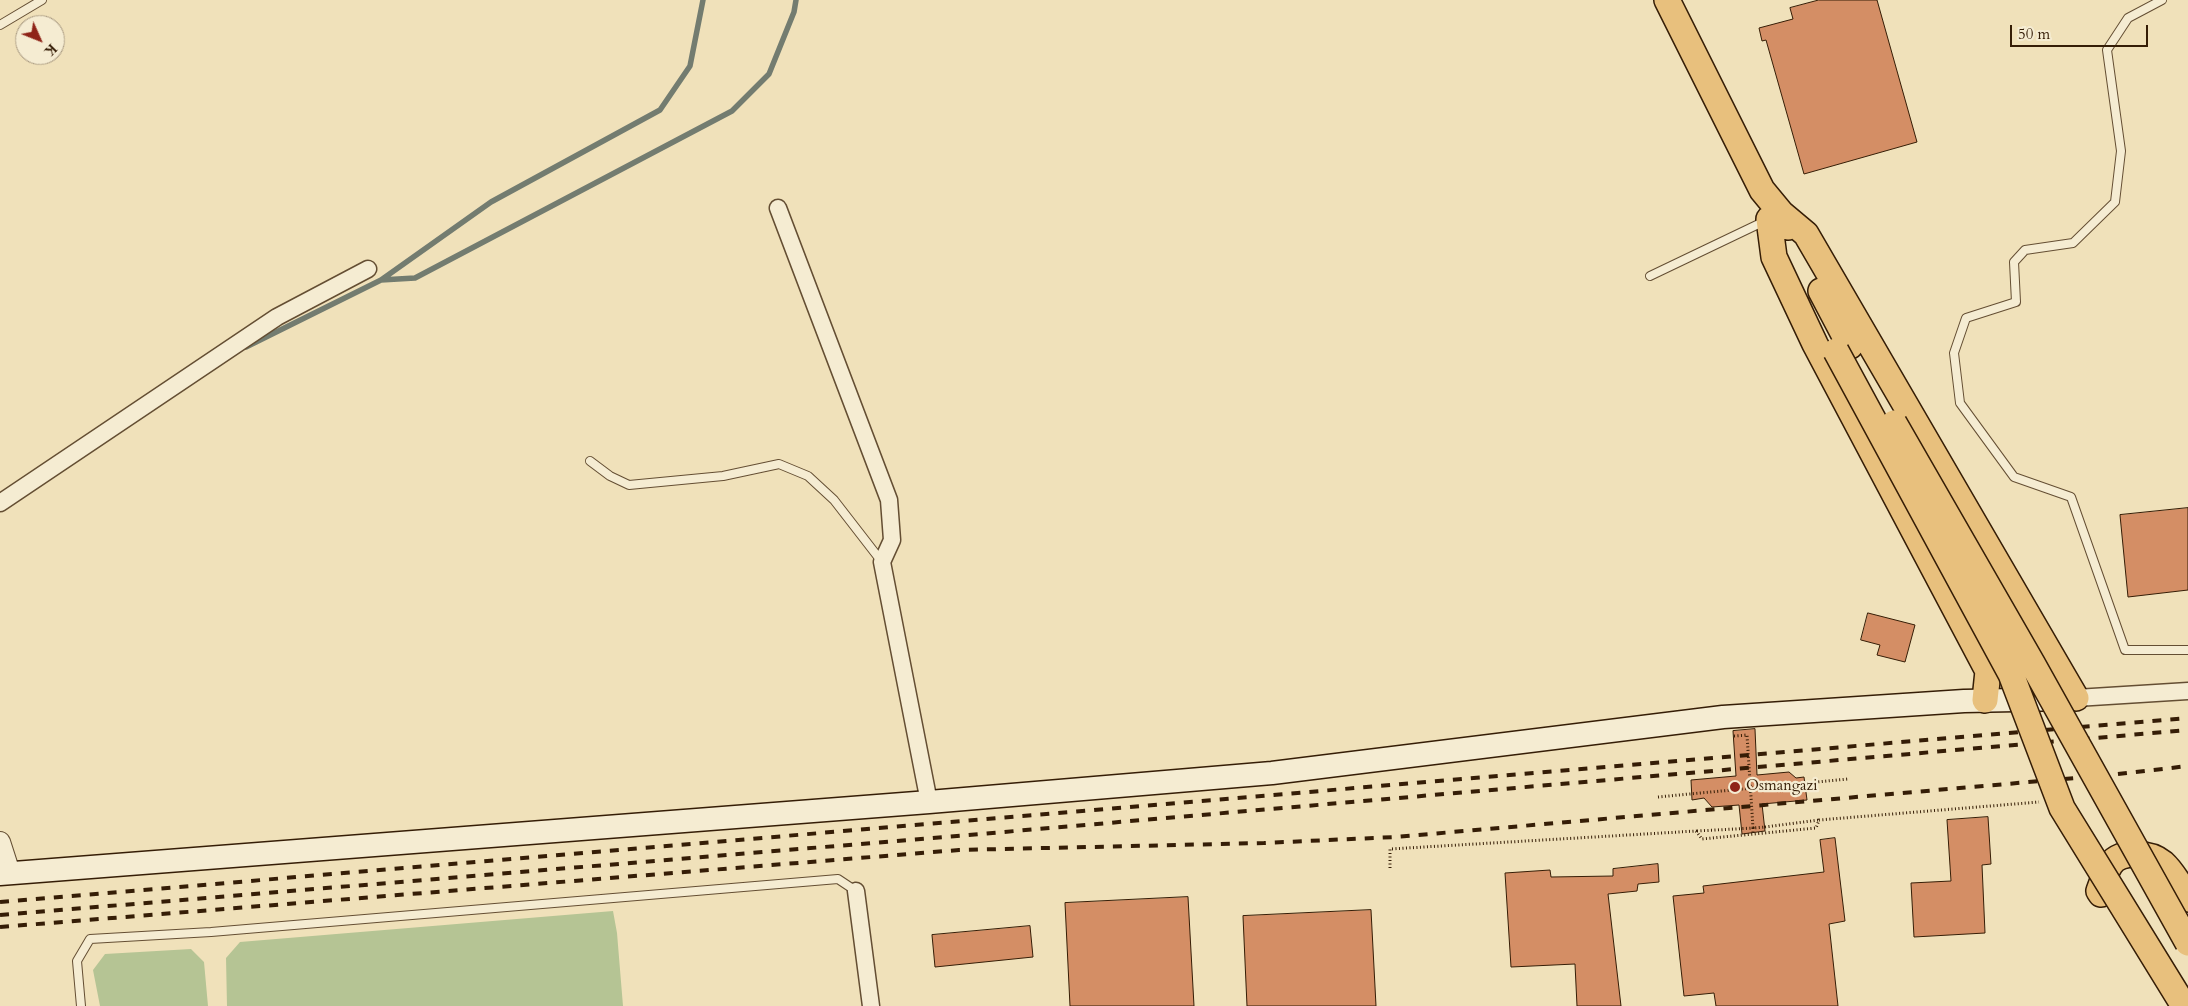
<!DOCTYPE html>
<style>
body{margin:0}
#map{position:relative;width:2188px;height:1006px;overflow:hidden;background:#f0e1ba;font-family:Cardo,serif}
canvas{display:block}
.north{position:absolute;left:15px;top:15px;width:50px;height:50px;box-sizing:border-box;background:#f5ecd2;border:1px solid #a89980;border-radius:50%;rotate:134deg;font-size:14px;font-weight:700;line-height:20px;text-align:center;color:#351d06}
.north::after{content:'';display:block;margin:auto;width:18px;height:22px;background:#8f2418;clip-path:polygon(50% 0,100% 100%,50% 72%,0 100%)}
.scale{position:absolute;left:2010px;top:25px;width:138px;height:22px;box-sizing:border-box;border:2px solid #351d06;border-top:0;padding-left:6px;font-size:15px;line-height:18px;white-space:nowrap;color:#351d06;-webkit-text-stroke:4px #f5ecd2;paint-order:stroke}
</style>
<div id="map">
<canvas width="2188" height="1006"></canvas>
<div class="north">K</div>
<div class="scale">50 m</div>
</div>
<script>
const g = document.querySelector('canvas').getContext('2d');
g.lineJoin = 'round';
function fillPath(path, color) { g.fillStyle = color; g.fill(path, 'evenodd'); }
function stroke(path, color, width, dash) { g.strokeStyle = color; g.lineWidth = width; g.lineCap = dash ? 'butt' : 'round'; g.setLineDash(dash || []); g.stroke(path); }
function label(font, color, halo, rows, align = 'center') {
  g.font = font + ' Cardo,serif'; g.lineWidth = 4.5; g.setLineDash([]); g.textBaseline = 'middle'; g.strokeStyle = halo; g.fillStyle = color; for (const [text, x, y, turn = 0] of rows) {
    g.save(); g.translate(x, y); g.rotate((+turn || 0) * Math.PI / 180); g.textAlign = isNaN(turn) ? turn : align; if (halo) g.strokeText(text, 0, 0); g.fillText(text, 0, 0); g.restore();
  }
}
fillPath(new Path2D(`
 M613,911L617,933L623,1006H227L226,958L240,942Z
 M191,949L204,962L208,1006H100L93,970L105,954Z`), '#b5c494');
stroke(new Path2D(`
 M381,280L415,278L732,111L769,74L794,12L796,0
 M246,347L381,280L491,202L660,110L690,66L703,0`), '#737c70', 5.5);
const building = new Path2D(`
 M1819,0H1877L1917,142L1804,174L1766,40L1762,41L1759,28L1793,19L1790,8Z
 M2188,508V590L2128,597L2120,515Z
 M1868,613L1915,625L1905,662L1877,655L1880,645L1861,640Z
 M1755,729L1757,775L1789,772L1796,778L1804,777L1807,800L1762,804L1765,831L1742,834L1739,805L1712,807L1704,798L1692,800L1691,780L1736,776L1733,731Z
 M1988,817L1991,864L1982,865L1985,933L1914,937L1911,883L1951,881L1947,820Z
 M1835,838L1845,921L1829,924L1838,1006H1716L1714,993L1684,996L1673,896L1704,893L1703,886L1824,872L1820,840Z
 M1658,864L1659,882L1638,884L1637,891L1608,894L1621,1006H1577L1575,964L1511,967L1505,873L1550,870L1551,877L1613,876V869Z
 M1188,897L1194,1006H1070L1065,903Z
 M1371,910L1376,1006H1247L1243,916Z
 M1030,926L1033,957L935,967L932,935Z`);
fillPath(building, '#d48e65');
stroke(building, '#351d06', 1);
const service = new Path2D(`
 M2162,0L2128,18L2107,50L2121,151L2115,202L2073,243L2025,250L2014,262L2016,302L1966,318L1954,353L1960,403L2014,477L2071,497L2125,650H2188
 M0,25L42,0
 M1650,276L1765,221
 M590,461L610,476L629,485L723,476L779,464L808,476L834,500L882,562
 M81,1006L77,961L90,939L211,932L838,879L856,891`);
const minor = new Path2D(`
 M778,208L889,500L892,540L882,562L929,802
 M0,503L277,317L368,269
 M2076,698L2188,691
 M856,891L871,1006`);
const tertiary = new Path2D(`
 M0,842L10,873`);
const secondary = new Path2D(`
 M0,874L929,802L1272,773L1723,717L1964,701L2068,699`);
const primary = new Path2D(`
 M1667,0L1762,190L1781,213L1788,227
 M1821,291L1850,346
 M1985,700L1988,671L1815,344L1774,257L1769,219L1781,213L1806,234L2076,698
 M2101,894L2099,891C2102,883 2105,873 2110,865C2120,849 2151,853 2163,863C2174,873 2181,887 2188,899`);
stroke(service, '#644e33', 10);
stroke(minor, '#644e33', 19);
stroke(tertiary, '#644e33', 22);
stroke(secondary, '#351d06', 25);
stroke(primary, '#351d06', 28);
stroke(new Path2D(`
 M1658,797L1848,779
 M1765,827L1819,820
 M1697,831L1753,828V833
 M1390,868V849L1696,831L1702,839L1816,828L1819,820L2039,802`), '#351d06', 3, [1, 2.5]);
stroke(service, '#f5ecd2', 8);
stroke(minor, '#f5ecd2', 16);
stroke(tertiary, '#f5ecd2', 20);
stroke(secondary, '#f5ecd2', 22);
stroke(primary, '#e8c07d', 25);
stroke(new Path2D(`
 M0,902L2188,718
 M0,915L957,836L2188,730
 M0,927L959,850L1264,843L1395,837L2110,775L2188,766`), '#351d06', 4, [9, 9]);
const primaryBridge = new Path2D(`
 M1836,351L2011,674L2062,808L2184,1006
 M1894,423L2032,663L2188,943`);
stroke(primaryBridge, '#351d06', 28, []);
stroke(new Path2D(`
 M1734,736L1747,735L1753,828L1765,827`), '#351d06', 3, [1, 2.5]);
stroke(primaryBridge, '#e8c07d', 25);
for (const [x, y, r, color] of [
 [1735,787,6,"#8f2418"]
]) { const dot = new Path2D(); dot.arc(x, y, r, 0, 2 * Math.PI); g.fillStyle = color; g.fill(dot); stroke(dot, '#f5ecd2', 2); }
label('15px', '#351d06', '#f5ecd2', [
 ["Osmangazi",1746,787]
], 'left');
</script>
